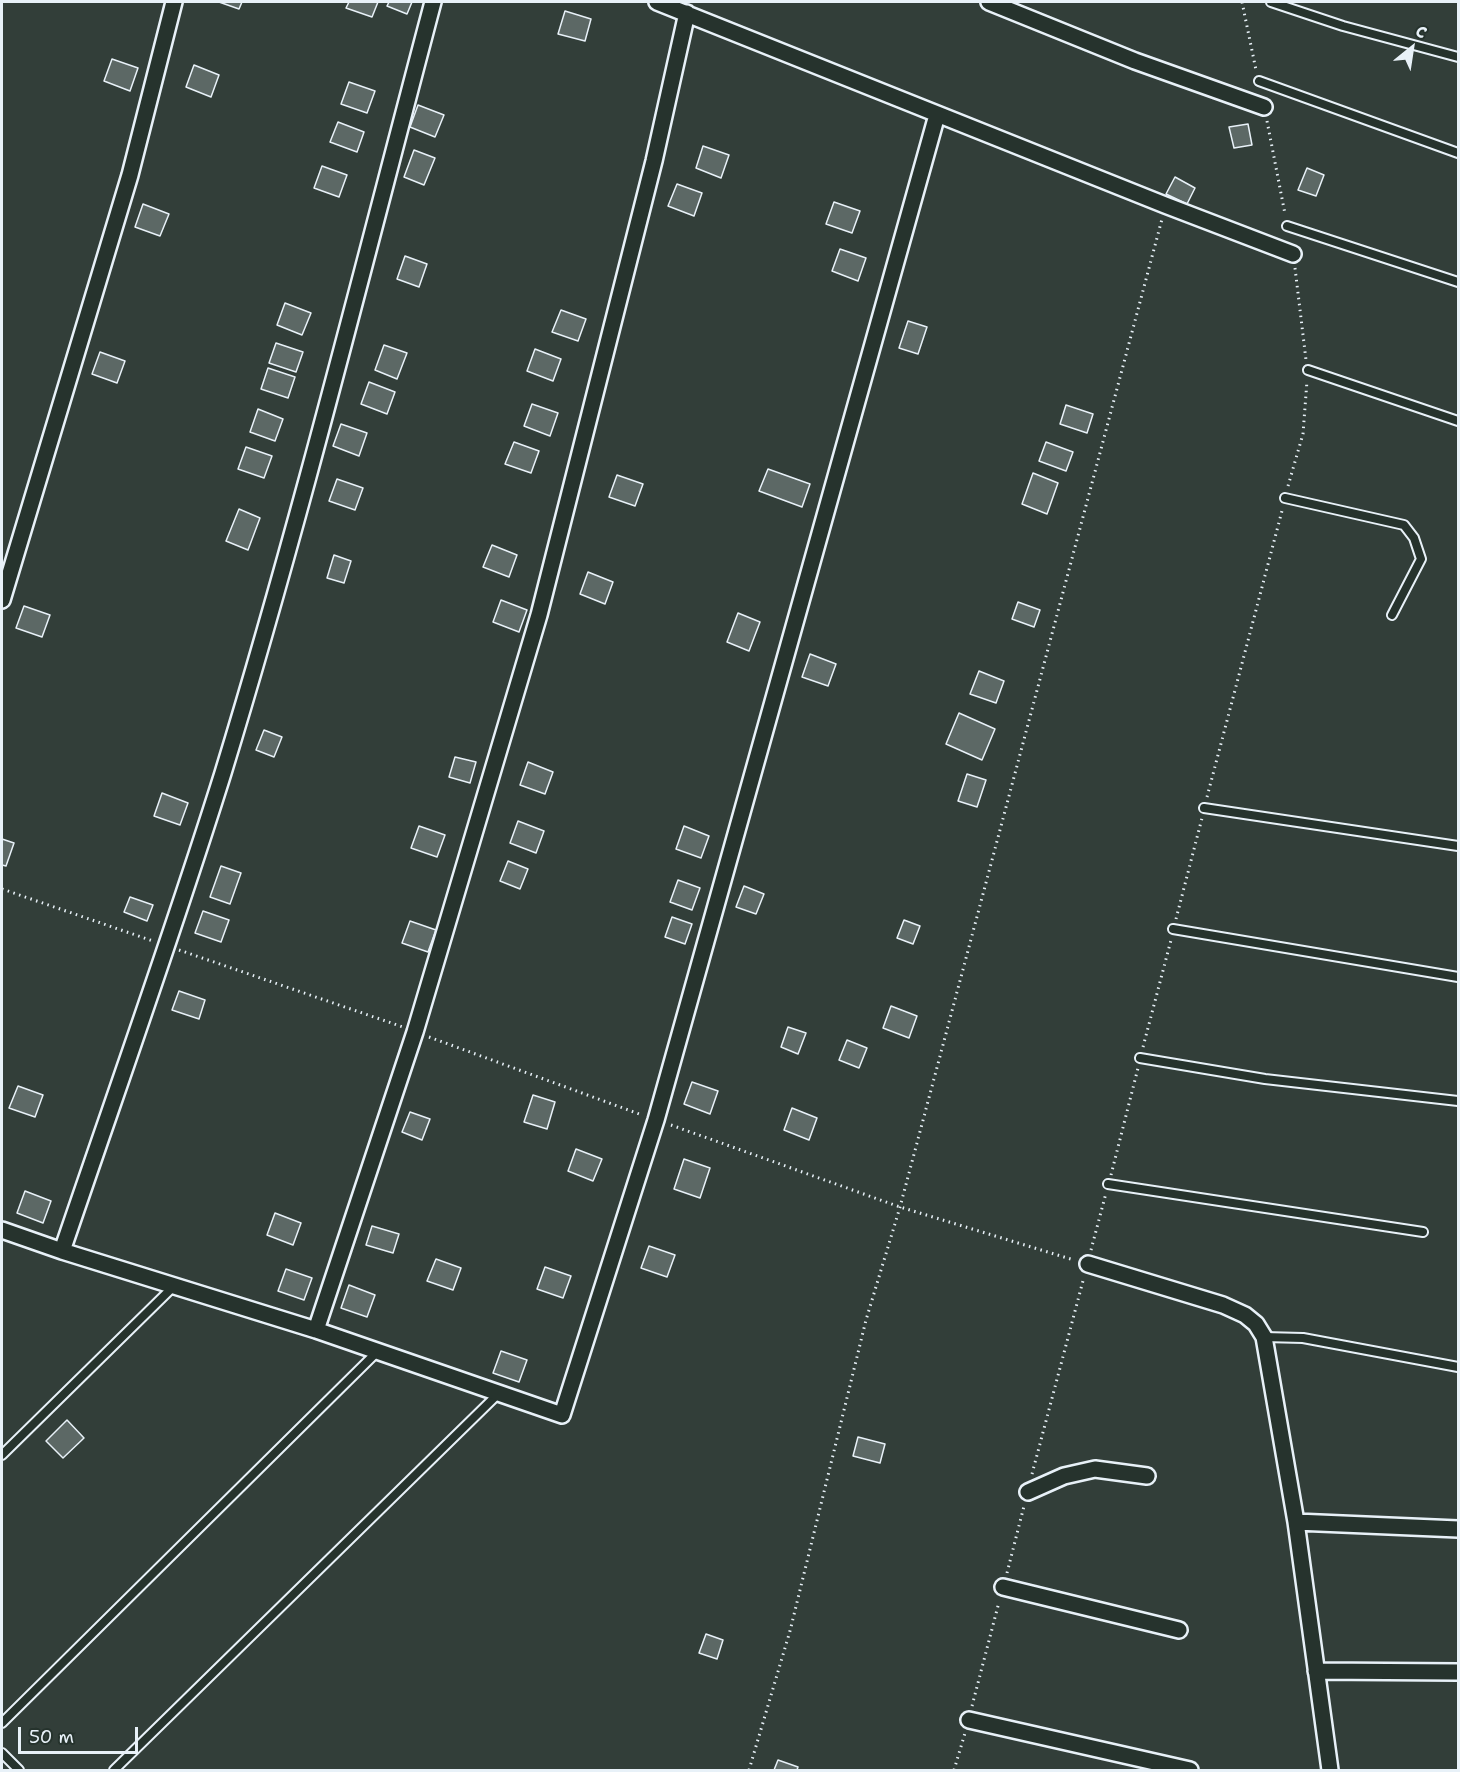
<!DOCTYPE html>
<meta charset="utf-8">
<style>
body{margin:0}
#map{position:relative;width:1460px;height:1772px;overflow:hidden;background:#323e39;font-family:"Shantell Sans",sans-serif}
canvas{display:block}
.frame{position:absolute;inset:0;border:3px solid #e8f1f8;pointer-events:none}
.north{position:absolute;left:1382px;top:18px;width:60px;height:60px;-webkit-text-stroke:4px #26332d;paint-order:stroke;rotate:30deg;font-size:16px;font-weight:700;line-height:24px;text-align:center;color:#e8f1f8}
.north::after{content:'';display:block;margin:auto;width:21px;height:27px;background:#e8f1f8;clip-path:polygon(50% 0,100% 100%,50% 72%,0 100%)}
.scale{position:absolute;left:18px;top:1727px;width:120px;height:27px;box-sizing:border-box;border:3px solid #e8f1f8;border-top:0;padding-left:8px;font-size:18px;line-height:21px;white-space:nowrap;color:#e8f1f8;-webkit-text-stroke:4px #26332d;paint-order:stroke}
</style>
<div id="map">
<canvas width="1460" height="1772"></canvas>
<div class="frame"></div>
<div class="north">С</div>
<div class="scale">50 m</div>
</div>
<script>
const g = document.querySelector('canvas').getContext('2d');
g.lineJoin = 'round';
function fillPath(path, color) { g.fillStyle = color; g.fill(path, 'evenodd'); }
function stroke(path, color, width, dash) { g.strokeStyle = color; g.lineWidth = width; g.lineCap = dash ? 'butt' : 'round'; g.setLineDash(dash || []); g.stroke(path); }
const building = new Path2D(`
 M219,2H242L239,9Z
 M349,2H378L372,17L346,8Z
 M389,2H412L407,14L387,6Z
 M565,11L591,19L585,41L558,34Z
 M112,59L138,68L130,91L104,81Z
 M194,65L219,75L211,97L186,87Z
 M349,82L375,91L367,113L341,104Z
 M418,105L444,115L435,137L410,127Z
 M338,122L364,132L357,152L330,142Z
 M1248,124L1252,145L1234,148L1229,127Z
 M703,146L729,155L721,178L696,168Z
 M414,150L435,158L424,185L404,177Z
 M322,166L347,175L339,197L314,188Z
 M1307,168L1324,175L1316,196L1298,190Z
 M1175,177L1195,188L1187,204L1166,194Z
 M677,184L702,193L694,216L668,206Z
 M834,202L860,211L852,233L826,224Z
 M143,204L169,214L160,236L135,227Z
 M840,249L866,258L858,281L832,271Z
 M405,256L427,264L419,287L397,279Z
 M285,303L311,313L302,335L277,325Z
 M561,310L586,319L578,341L552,332Z
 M908,321L927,327L918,354L899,348Z
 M276,343L303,352L296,372L269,363Z
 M384,345L407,353L397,379L375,370Z
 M535,349L561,359L553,381L527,371Z
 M100,352L125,361L117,383L92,374Z
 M268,368L295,377L288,398L261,389Z
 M369,382L395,392L387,414L361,404Z
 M532,404L558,413L550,436L524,426Z
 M1066,405L1093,414L1087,433L1060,424Z
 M258,409L283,419L275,441L250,432Z
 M341,424L367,433L359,456L333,446Z
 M514,442L539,451L531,473L505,464Z
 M1046,442L1073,452L1066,471L1039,461Z
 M246,447L272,456L264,478L238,469Z
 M768,469L810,484L802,507L759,491Z
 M1033,473L1058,483L1047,514L1022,504Z
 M617,475L643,484L635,506L609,497Z
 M337,479L363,488L355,510L329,501Z
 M239,509L260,518L248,550L226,541Z
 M492,545L517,555L509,577L483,567Z
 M334,555L351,561L344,583L327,578Z
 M588,572L613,582L605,604L580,594Z
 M501,600L527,610L519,632L493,622Z
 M1018,602L1040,610L1034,627L1012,619Z
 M24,606L50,615L42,637L16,628Z
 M738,613L760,622L749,651L727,642Z
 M810,654L836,664L828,686L802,677Z
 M979,671L1004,681L996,703L970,694Z
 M959,713L995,729L982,760L946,744Z
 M264,730L282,737L274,757L256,750Z
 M455,757L476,762L470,783L449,777Z
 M528,762L553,772L545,794L520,785Z
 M967,774L986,780L977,807L958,801Z
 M162,793L188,803L180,825L154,816Z
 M518,821L544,831L536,853L510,843Z
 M419,826L445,835L437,857L411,848Z
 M684,826L709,836L701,858L676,849Z
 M2,839L14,843L6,866L2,865Z
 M508,861L528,869L520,889L500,881Z
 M221,866L241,873L230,904L210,897Z
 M678,880L700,888L692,910L670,902Z
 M744,886L764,894L756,914L736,907Z
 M130,897L153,905L147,921L124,912Z
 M203,911L229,920L221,942L195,933Z
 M672,917L692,924L685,944L665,937Z
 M904,920L920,926L913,944L897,938Z
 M410,921L436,930L428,952L402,943Z
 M179,991L205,1000L199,1019L172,1010Z
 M891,1006L917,1016L909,1038L883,1028Z
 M788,1027L806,1033L798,1054L781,1047Z
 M847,1040L867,1048L859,1068L839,1060Z
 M692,1082L718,1091L710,1114L684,1104Z
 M18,1086L43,1095L35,1117L9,1108Z
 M533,1095L555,1102L547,1129L524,1122Z
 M792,1108L817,1118L809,1140L784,1130Z
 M410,1112L430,1119L422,1140L402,1132Z
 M576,1149L602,1159L593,1181L568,1171Z
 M684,1159L710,1168L700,1198L674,1189Z
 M25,1191L51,1201L43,1223L17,1213Z
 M275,1213L301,1223L293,1245L267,1235Z
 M372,1226L399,1234L393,1253L366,1245Z
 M649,1246L675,1255L667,1277L641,1268Z
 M436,1259L461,1268L453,1290L427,1281Z
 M545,1267L571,1276L563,1298L537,1289Z
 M286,1269L312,1278L304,1300L278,1291Z
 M349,1285L375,1295L367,1317L341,1308Z
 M501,1351L527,1360L519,1382L493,1373Z
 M67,1420L84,1438L63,1458L46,1441Z
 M858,1437L885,1444L880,1463L853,1456Z
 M706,1634L723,1640L717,1659L699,1653Z
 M778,1760L798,1767L797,1770H774Z`);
fillPath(building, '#5c6865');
stroke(building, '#e8f1f8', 1.5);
const lane = new Path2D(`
 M1271,2L1343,26L1458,57
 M1259,81L1458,153
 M1287,226L1458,282
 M1308,370L1458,421
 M1285,498L1404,525L1414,538L1421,559L1392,615
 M1204,808L1458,846
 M1173,929L1458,977
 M1140,1058L1265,1079L1458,1101
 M1108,1184L1423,1232
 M1264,1337L1303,1338L1458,1367
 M2,1455L174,1286
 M2,1723L378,1351
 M2,1753L19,1770
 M114,1770L498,1394`);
const street = new Path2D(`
 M657,2L1165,205L1293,254
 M989,2L1135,61L1264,107
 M2,600L130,175L174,2
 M2,1230L62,1251L316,1330L562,1415L656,1120L937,115
 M62,1251C116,1092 173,933 223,773C301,518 365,259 433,2
 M1088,1264L1223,1305L1245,1315L1256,1324L1264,1337L1296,1522L1330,1770
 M316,1330L415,1032L539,615L654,161L687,13
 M1028,1492L1064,1476L1095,1469L1147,1476
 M1296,1522L1458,1529
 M1003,1587L1179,1630
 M1316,1671L1458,1672
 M969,1720L1190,1770`);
stroke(lane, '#e8f1f8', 12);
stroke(street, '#e8f1f8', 20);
stroke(new Path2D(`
 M1242,2L1256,70
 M1267,121L1285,214
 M1295,268L1306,360
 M1288,486L1303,434L1307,381
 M1207,797L1283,507
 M2,889L153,941
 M1176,919L1202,818
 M179,950L403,1027
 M429,1037L642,1115
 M1143,1047L1171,940
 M671,1125L900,1207L1074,1260
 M1111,1175L1138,1068
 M1091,1250L1106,1193
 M1032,1474L1084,1277
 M1007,1573L1024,1506
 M972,1706L999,1602
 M749,1770L790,1631L866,1320L900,1207L1162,219
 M954,1770L965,1733`), '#e8f1f8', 3, [1.5, 4.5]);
stroke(lane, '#26332d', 8);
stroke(street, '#26332d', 15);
</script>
